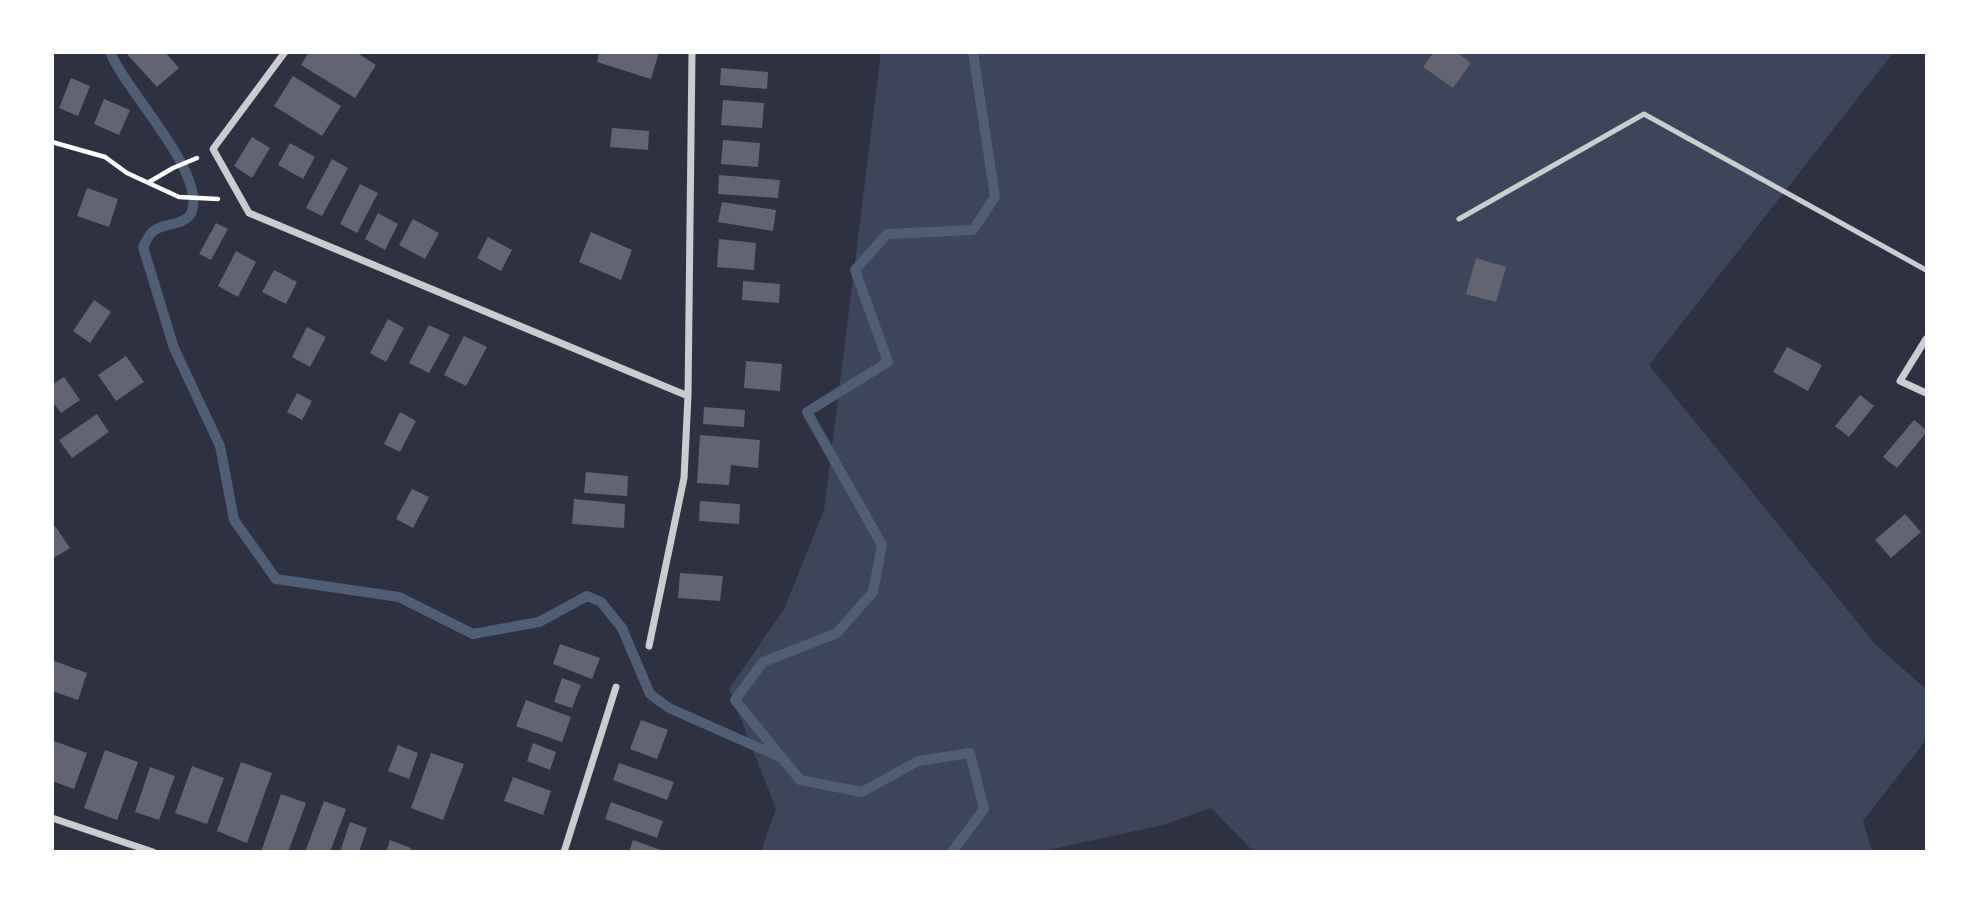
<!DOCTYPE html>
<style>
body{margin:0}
#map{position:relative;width:1979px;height:904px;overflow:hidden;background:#2d3142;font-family:"Alegreya Sans",sans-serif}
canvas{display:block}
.frame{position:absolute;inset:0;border:54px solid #fff;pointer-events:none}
</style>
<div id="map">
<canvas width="1979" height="904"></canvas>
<div class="frame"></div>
</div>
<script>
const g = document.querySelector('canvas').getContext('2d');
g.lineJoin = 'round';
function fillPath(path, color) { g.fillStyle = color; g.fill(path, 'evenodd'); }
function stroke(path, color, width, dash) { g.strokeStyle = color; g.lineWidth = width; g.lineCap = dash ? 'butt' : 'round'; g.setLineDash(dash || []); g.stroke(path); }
fillPath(new Path2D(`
 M881,53H1893L1649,365L1876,645L1926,689V740L1863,821L1872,851H1253L1211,808L1163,825L1044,851H761L776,809L729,689L784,609L824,510Z`), '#3c4559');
stroke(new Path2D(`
 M110,52C125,90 205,171 192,211C188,225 165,223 155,230C149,233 146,242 143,247L174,348L220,446L234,520L276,579L399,597L473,634L539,622L587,596L601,602L622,628L650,694L669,708L782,758
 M952,852L984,809L970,753L918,761L862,792L800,780L735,700L763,662L837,633L873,592L882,545L807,412L888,362L855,270L887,234L973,230L995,197L973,52`), '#4f5d75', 10);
fillPath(new Path2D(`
 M125,52H165L179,68L157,87Z
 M309,52H356L376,65L355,98L301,65Z
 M599,52H659L651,79L597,62Z
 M1434,52H1456L1471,63L1453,88L1423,67Z
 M721,68L768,72L767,89L720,85Z
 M293,76L341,106L322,136L274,106Z
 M71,78L90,86L78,116L59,108Z
 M104,99L130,110L119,135L94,124Z
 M723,100L764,103L762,128L721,125Z
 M612,128L649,131L648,150L610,147Z
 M252,137L270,148L252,178L234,166Z
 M723,140L760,143L758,167L721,164Z
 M290,143L315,157L303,179L278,165Z
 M332,159L348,168L322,216L306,208Z
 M719,175L780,180L778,198L718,194Z
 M360,184L378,193L357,233L340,224Z
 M87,188L118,199L109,227L77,216Z
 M722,202L776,210L773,231L718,222Z
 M378,213L398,224L385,250L365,239Z
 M413,219L439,233L425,259L399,245Z
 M216,223L228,229L211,260L199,254Z
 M591,232L632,250L621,280L579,262Z
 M488,237L512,250L501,271L477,258Z
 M719,239L756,243L754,270L717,267Z
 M236,251L256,262L238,297L218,286Z
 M1476,258L1506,267L1496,302L1466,294Z
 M274,270L297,282L286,304L262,292Z
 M743,281L780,284L779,303L742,300Z
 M94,300L111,312L90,343L73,331Z
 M388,319L404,328L386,362L370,353Z
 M429,325L450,335L429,373L409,363Z
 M307,327L326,337L310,367L292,357Z
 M464,336L487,347L466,386L444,375Z
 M1787,347L1822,365L1808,391L1773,372Z
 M126,356L144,382L116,401L98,375Z
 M746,361L782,364L780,391L744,388Z
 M64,377L80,400L61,413L52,401V385Z
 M297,393L312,401L302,420L287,412Z
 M1860,395L1874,406L1849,437L1835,426Z
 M704,407L745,410L744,427L703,424Z
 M400,412L416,421L400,452L384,444Z
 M97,414L109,432L72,458L59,440Z
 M1914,420L1926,430V433L1897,468L1883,457Z
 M700,435L760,440L758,468L731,465L729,485L697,483Z
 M586,472L628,476L627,496L584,493Z
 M412,489L429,497L413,528L396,519Z
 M574,499L625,504L624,528L572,524Z
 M700,501L740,504L739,524L699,521Z
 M1905,514L1921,532L1891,558L1875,540Z
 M55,526L70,548L52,559V528Z
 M680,573L723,576L720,601L678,598Z
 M560,644L600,658L592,679L553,664Z
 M52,660L87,673L78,700L52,691Z
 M562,678L581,685L572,708L554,702Z
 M526,700L571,717L562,742L516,726Z
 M641,720L668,730L657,759L630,749Z
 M54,741L87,753L74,789L52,781Z
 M533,743L556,752L550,770L527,761Z
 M398,745L418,753L409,779L388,771Z
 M105,750L138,762L117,820L84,808Z
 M431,753L464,764L443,820L411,808Z
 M241,762L272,773L247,843L217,831Z
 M619,763L674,782L667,800L613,780Z
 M192,766L224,778L207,824L175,813Z
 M150,767L175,776L159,820L135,812Z
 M513,777L551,791L543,815L504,801Z
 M281,794L306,803L288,852H261Z
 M324,801L346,809L330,852H305Z
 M611,802L663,821L657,838L605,819Z
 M350,822L367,828L359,852H340Z
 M390,840L411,848L410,852H386Z
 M633,840L664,851V852H629Z`), '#626471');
stroke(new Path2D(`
 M52,142L105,157L127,173L179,197L218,199
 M149,182L173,168L197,158`), '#fff', 4.5);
stroke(new Path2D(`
 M1459,219L1644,114L1926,270`), '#caccd0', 5);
stroke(new Path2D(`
 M285,52L213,149L249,213L688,396
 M1926,339L1900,381L1926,393
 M649,646L684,478L688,396L692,52
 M52,818L153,852
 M564,852L616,687`), '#caccd0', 7);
</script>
